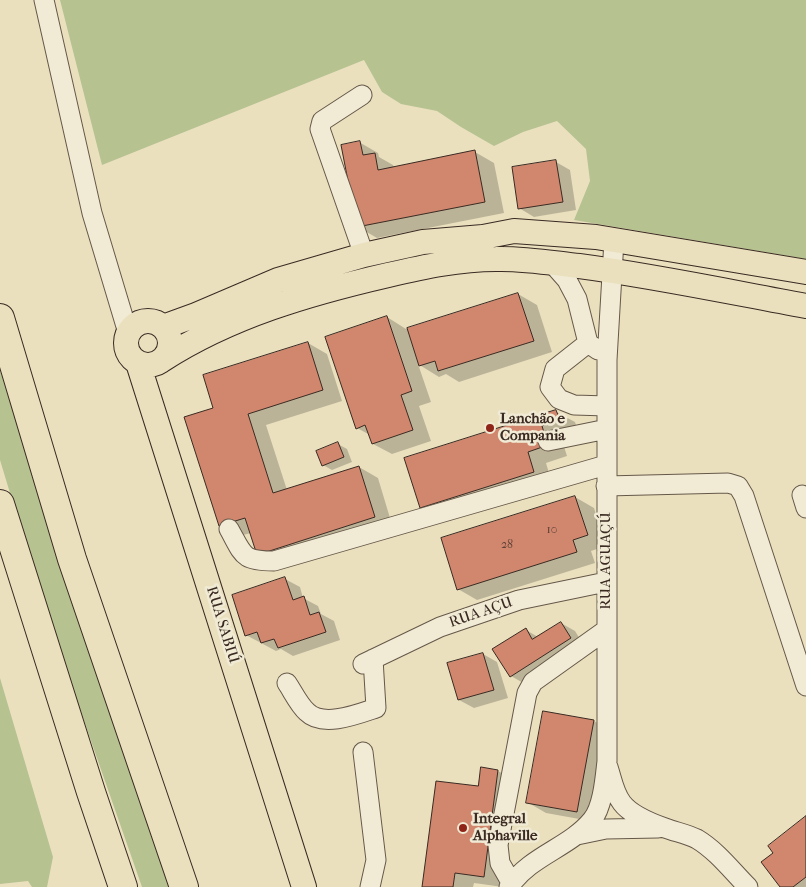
<!DOCTYPE html>
<meta charset="utf-8">
<style>
body{margin:0}
canvas{display:block;background:#eae0be}
</style>
<canvas width="806" height="887"></canvas>
<script>
const g = document.querySelector('canvas').getContext('2d');
g.lineJoin = 'round';
function fillPath(path, color) { g.fillStyle = color; g.fill(path, 'evenodd'); }
function stroke(path, color, width, dash) { g.strokeStyle = color; g.lineWidth = width; g.lineCap = dash ? 'butt' : 'round'; g.setLineDash(dash || []); g.stroke(path); }
function label(font, color, halo, rows, align = 'center') {
  g.font = font + ' "IM FELL French Canon",serif'; g.lineWidth = 5; g.setLineDash([]); g.textBaseline = 'middle'; g.strokeStyle = halo; g.fillStyle = color; for (const [text, x, y, turn = 0] of rows) {
    g.save(); g.translate(x, y); g.rotate((+turn || 0) * Math.PI / 180); g.textAlign = isNaN(turn) ? turn : align; if (halo) g.strokeText(text, 0, 0); g.fillText(text, 0, 0); g.restore();
  }
}
fillPath(new Path2D(`
 M60,0H806V259L574,220L590,181L586,149L557,121L523,132L494,146L461,127L437,111L401,104L382,92L364,60L102,165Z
 M0,370L73,606L170,887H142L46,612L0,460Z
 M0,678L53,857L47,887H32L28,881L0,884Z`), '#b7c291');
fillPath(new Path2D(`
 M359,142L378,153L379,157L393,165L394,168L475,152L494,163L504,213L377,238L358,227Z
 M556,162L570,170L576,210L534,217L519,208Z
 M518,294L537,305L552,352L459,382L446,374L439,377L418,364L431,402L419,406L431,441L392,454L373,444L370,435L357,428L387,317L406,329Z
 M308,343L327,354L342,401L266,425L287,490L359,467L378,478L393,528L277,565L251,533L239,536L220,525L215,409Z
 M556,412L575,422L578,431L561,437L567,456L546,463L552,483L440,518L421,507Z
 M338,444L347,449L352,462L332,470L323,465Z
 M575,497L594,508L606,546L591,551L595,563L477,600L458,589Z
 M285,579L300,587L303,598L318,606L321,614L334,621L340,640L293,656L281,649L276,651L246,635Z
 M561,623L575,631L585,647L525,684L511,676L526,630L538,637Z
 M483,654L497,662L508,698L474,708L459,700Z
 M594,721L613,732L596,822L546,813L527,802Z
 M498,771L517,782L503,887L474,883L473,887H423L479,787Z
 M806,818V887H782L775,853Z`), '#0003');
const building = new Path2D(`
 M360,141L363,155L375,153L378,170L475,150L485,202L357,227L341,145Z
 M556,160L563,202L518,209L512,167Z
 M518,293L534,341L438,371L435,361L419,366L407,328Z
 M387,316L412,391L401,395L413,430L372,444L365,425L356,429L325,337Z
 M308,342L323,390L248,414L273,493L359,466L375,517L257,555L245,518L219,526L184,417L213,408L203,375Z
 M556,410L560,420L542,426L548,445L528,452L534,472L420,508L404,458Z
 M338,442L344,457L322,466L316,451Z
 M575,496L588,535L573,540L577,552L457,590L441,538Z
 M285,577L293,600L304,596L310,615L319,612L326,632L278,648L274,639L261,643L257,632L245,636L232,595Z
 M561,622L571,638L510,677L492,649L526,628L532,639Z
 M483,653L494,690L458,700L447,663Z
 M543,711L594,720L577,812L526,803Z
 M481,767L498,770L484,877L455,873L453,887H422L436,781L478,786Z
 M806,816V877L793,887H780L761,862L773,853L768,846Z`);
fillPath(building, '#d0876e');
stroke(building, '#3a2a22', 1);
const minor = new Path2D(`
 M44,0L92,213L128,333
 M362,95L322,121L320,129L364,255
 M552,263L567,280L577,299L588,343L598,350
 M588,343L555,369L550,387L559,399L574,405L607,406
 M548,441L607,429
 M606,486L728,483L738,486L744,496L806,686
 M802,495L806,508
 M229,529C244,556 242,561 274,561L606,465
 M363,664L440,627L519,600L606,582
 M287,683C293,692 299,705 307,712C323,728 358,714 376,708L373,659
 M363,752L376,860L370,887
 M608,767C612,779 614,793 622,803C631,815 651,823 665,828C676,832 687,834 697,839C717,851 732,871 748,887
 M577,835L606,829L658,828
 M512,884L500,863L498,845L527,693L533,682L606,630
 M509,887C531,855 569,848 592,820C603,807 605,778 607,761V360L614,240`);
const major = new Path2D(`
 M126 343a22 22 0 1 1 44 0a22 22 0 1 1-44 0Z
 M163,327L196,315L278,280L364,255L423,242L483,237L514,231L596,237L806,272
 M162,360C230,316 310,293 388,275C423,267 459,259 496,259C523,258 552,263 579,266C655,276 730,292 806,306
 M138,363L304,887`);
const highway = new Path2D(`
 M0,318L72,559L184,887
 M0,504L91,792L123,887`);
stroke(minor, '#665849', 21);
stroke(major, '#3a2a22', 26);
stroke(highway, '#3a2a22', 30);
stroke(minor, '#f1ebd5', 19);
stroke(major, '#eae0be', 24);
stroke(highway, '#eae0be', 28);
for (const [x, y, r, color] of [
 [490,428,5,"#8f2418"],
 [463,828,5,"#8f2418"]
]) { const dot = new Path2D(); dot.arc(x, y, r, 0, 2 * Math.PI); g.fillStyle = color; g.fill(dot); stroke(dot, '#f1ebd5', 2); }
label('12px', '#604135', null, [
 ["10",552,530],
 ["28",507,545]
]);
label('bold 15px', '#3a2a22', '#f1ebd5', [
 ["Lanchão e",500,419],
 ["Compania",500,436],
 ["Integral",473,819],
 ["Alphaville",473,836]
], 'left');
label('15px', '#3a2a22', '#f1ebd5', [
 ["RUA AGUAÇÚ",606,561,-90],
 ["RUA AÇU",481,613,-19],
 ["RUA SABIÚ",222,625,73]
]);
</script>
